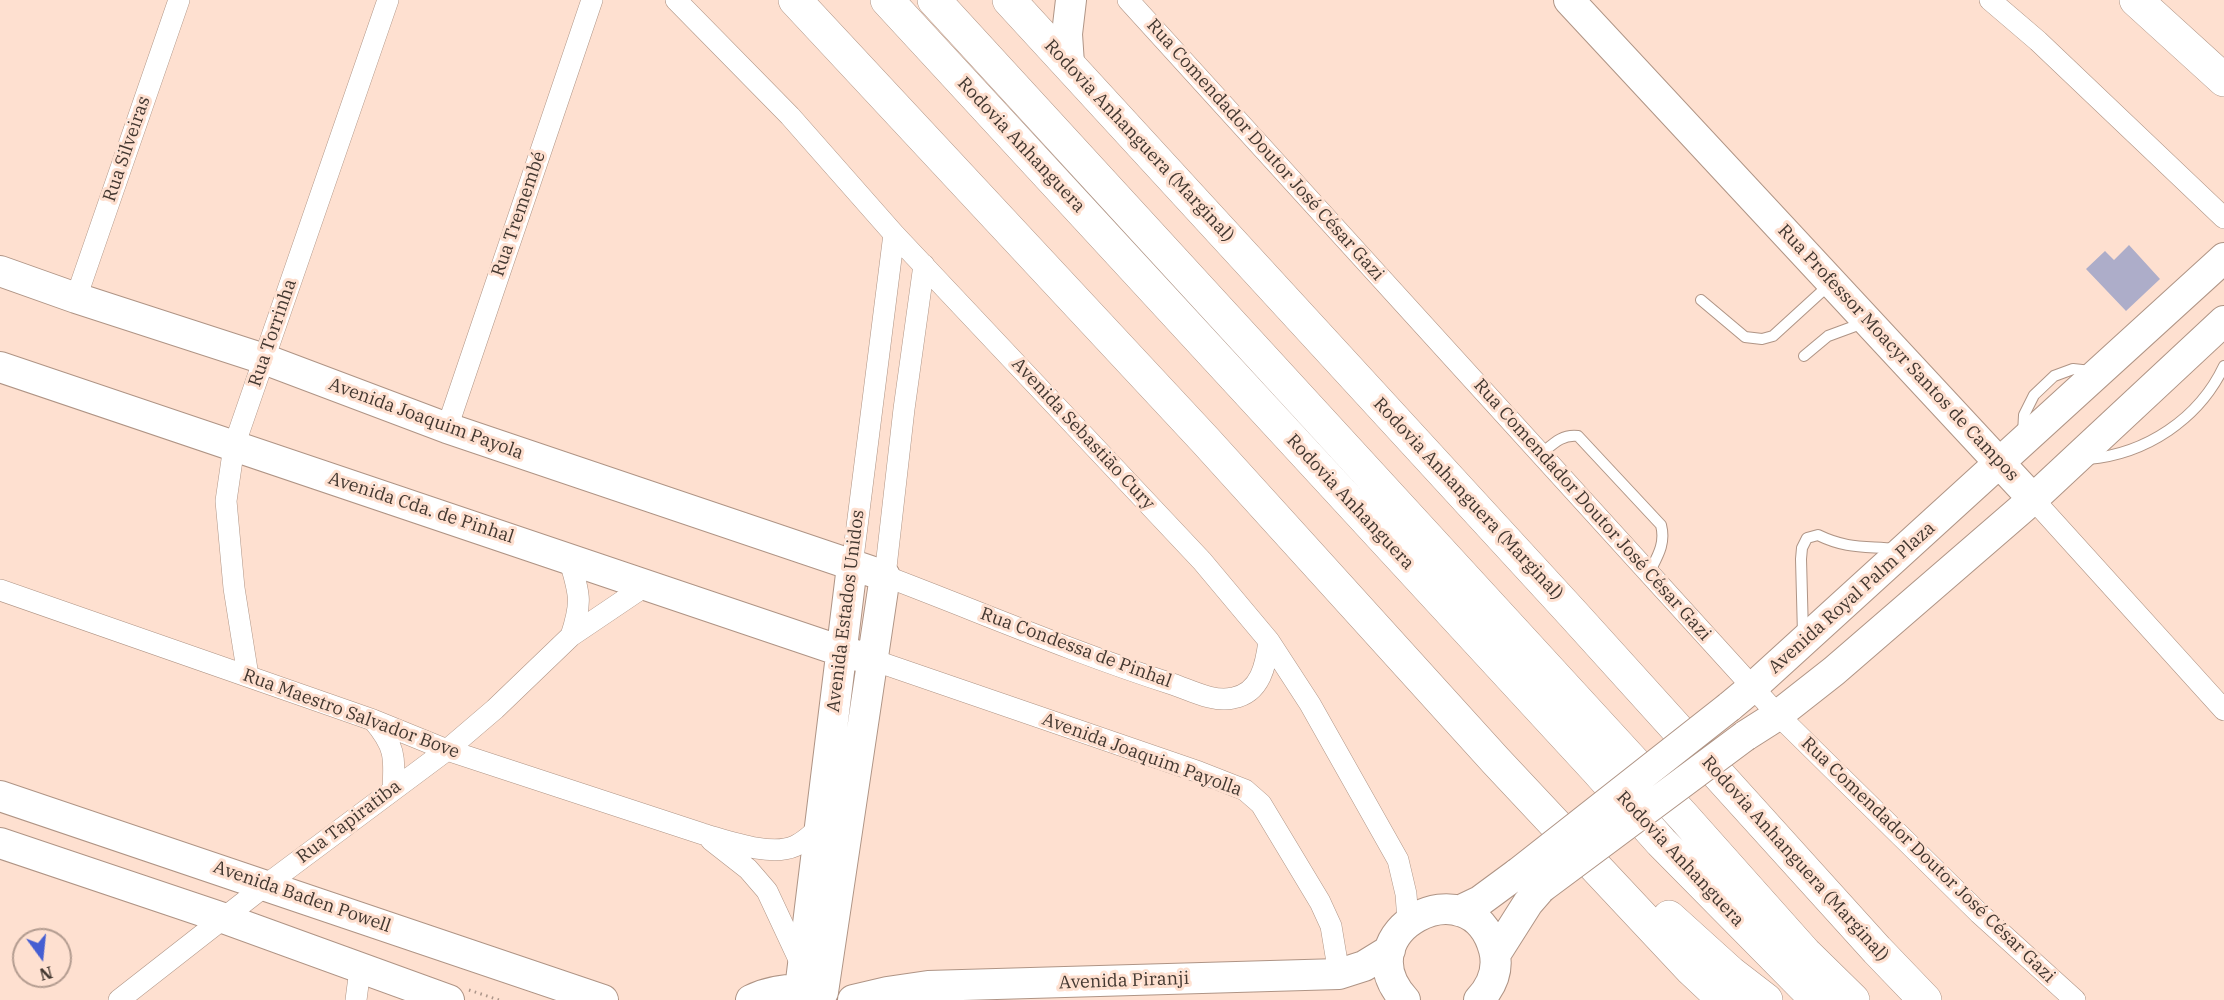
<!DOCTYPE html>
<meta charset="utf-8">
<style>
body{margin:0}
#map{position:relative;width:2224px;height:1000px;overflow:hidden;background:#fee0d0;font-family:"IBM Plex Serif",serif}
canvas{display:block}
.north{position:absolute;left:12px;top:928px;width:60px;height:60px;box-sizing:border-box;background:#fee0d0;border:2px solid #b39c90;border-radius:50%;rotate:165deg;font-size:16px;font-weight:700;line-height:24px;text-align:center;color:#423730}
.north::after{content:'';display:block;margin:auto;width:21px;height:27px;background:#455ed2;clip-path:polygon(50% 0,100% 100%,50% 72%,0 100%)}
</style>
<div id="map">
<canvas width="2224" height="1000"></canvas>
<div class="north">N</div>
</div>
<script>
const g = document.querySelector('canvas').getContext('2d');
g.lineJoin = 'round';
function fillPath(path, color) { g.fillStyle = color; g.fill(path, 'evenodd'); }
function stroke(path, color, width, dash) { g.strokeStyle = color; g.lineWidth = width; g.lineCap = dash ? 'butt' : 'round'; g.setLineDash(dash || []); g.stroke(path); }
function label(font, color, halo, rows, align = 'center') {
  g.font = font + ' "IBM Plex Serif",serif'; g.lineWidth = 6; g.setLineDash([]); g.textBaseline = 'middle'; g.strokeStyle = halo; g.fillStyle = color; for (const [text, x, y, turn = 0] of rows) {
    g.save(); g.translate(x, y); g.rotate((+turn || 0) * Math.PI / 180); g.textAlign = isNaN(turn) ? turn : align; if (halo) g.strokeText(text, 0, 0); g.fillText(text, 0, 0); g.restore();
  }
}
fillPath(new Path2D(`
 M2129,245L2160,279L2126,311L2086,269L2105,251L2114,260Z`), '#adadc9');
const lane = new Path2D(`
 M1701,300L1745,337L1762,339L1773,336L1830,284
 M1804,356L1828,336L1866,322
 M2023,434L2024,415L2034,395L2054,376L2073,369L2091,371
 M1541,454C1553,444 1562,434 1578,436L1661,525C1666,544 1657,557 1649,573
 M2088,459C2146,454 2199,419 2224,366
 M1803,634L1801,559L1802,548L1807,538L1818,535C1847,549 1864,546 1895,549`);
const street = new Path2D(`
 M676,0L790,116L894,234L1202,561L1269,641L1310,704L1398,860L1406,894L1408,921
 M1128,0L1778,715L1979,913L2075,1000
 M1990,0L2038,41L2224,218
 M924,265L904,409L885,576C980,612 1075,653 1172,684C1190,690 1214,703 1233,698C1261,693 1266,664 1269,641
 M76,298L179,0
 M447,428L592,0
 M2033,499L2224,710
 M569,558C579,593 583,600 571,636
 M852,566L894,234
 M0,590L373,720L447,750L703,834C728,841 771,857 795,846C804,842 811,835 818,829
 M873,660L1199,772L1245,790L1261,804L1320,902L1331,926L1339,974
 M248,676L234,588L226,501L234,446L388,0
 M373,720C395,746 395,756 393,789
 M711,840L748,869L767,891L803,968
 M119,1000L266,885L447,750L495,709L571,636L648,584
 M356,1000L360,969`);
const secondary = new Path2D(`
 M1569,0L2033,499
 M1069,64L1067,34L1071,0
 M0,271L76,298L264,359L447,428L885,576L823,992
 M0,367L841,651L873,660
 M1729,707L1753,687L2224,258
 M1745,736L1778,715L1834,671L2033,499L2224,321
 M0,796L603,1000
 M0,843L223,918L449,1000
 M1459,911L1480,901L1518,873
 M1495,955L1528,903L1541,888
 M800,989L852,566
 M751,1000C773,989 797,988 821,991
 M853,1000L887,992L928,986L1339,974L1364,966L1390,950
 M1405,1000C1342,932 1471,863 1494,950C1499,969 1492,986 1479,1000`);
const primary = new Path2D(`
 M2136,0L2224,80`);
const highway = new Path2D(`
 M795,0L1205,440L1496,761L1691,969L1724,1000
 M887,0L1596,769L1661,842L1817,1000
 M934,0L1683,816L1805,953L1853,1000
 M1009,0L1573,614L1877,950L1925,1000
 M1669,917L1731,973L1766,1000`);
stroke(lane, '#af9485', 12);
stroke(street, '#af9485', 22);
stroke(secondary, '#af9485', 32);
stroke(primary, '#af9485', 34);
stroke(highway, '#af9485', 34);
stroke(new Path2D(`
 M469,990L499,1000`), '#ab9589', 3, [1.5, 4.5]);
stroke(lane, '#fff', 10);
stroke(street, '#fff', 21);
stroke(secondary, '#fff', 30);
stroke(primary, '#fff', 33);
stroke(highway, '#fff', 33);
const secondaryBridge = new Path2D(`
 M1518,873L1729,707
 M1541,888L1745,736`);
stroke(secondaryBridge, '#af9485', 32, []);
stroke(secondaryBridge, '#fff', 30);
label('18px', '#423730', '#fee0d0', [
 ["Rodovia Anhanguera (Marginal)",1139,141,47],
 ["Rodovia Anhanguera",1021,145,47],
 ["Rua Silveiras",127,149,-71],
 ["Rua Comendador Doutor José César Gazi",1265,150,48],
 ["Rua Tremembé",519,214,-71],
 ["Rua Torrinha",273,333,-71],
 ["Rua Professor Moacyr Santos de Campos",1898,353,47],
 ["Avenida Joaquim Payola",426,419,20],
 ["Avenida Sebastião Cury",1083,434,47],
 ["Rodovia Anhanguera (Marginal)",1468,499,47],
 ["Rodovia Anhanguera",1350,502,47],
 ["Avenida Cda. de Pinhal",421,508,18],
 ["Rua Comendador Doutor José César Gazi",1592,510,48],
 ["Avenida Royal Palm Plaza",1852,598,-42],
 ["Avenida Estados Unidos",846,611,-83],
 ["Rua Condessa de Pinhal",1076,648,20],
 ["Rua Maestro Salvador Bove",351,714,20],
 ["Avenida Joaquim Payolla",1142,755,20],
 ["Rua Tapiratiba",349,822,-37],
 ["Rodovia Anhanguera",1680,859,47],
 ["Rodovia Anhanguera (Marginal)",1795,859,48],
 ["Rua Comendador Doutor José César Gazi",1928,860,44],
 ["Avenida Baden Powell",302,897,19],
 ["Avenida Piranji",1124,981,-2]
]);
</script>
